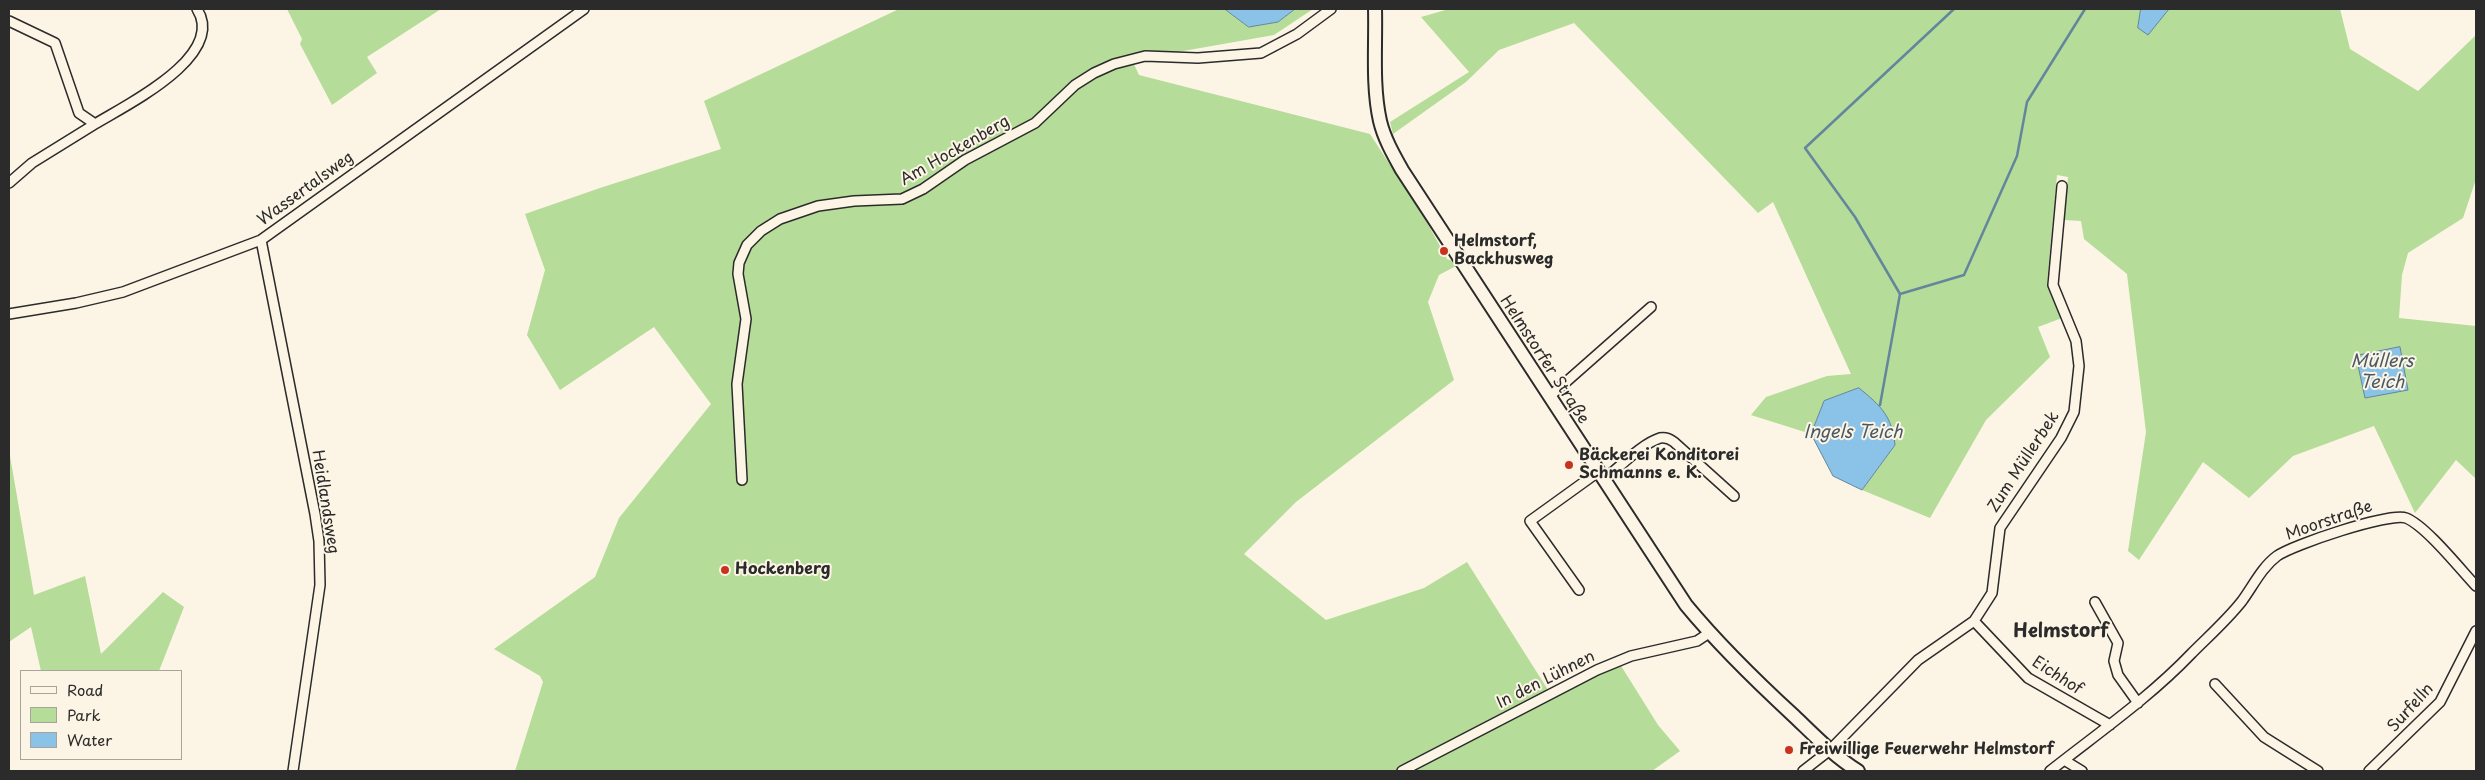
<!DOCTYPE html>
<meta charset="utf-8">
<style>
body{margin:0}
#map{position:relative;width:2485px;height:780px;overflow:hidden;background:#fcf5e5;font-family:"Playpen Sans",sans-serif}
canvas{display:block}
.frame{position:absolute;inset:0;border:10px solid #2b2b2b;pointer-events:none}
.legend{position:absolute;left:20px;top:670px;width:162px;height:90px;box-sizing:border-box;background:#fcf5e5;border:1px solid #a8a49b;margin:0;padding:6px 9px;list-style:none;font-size:15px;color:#2b2b2b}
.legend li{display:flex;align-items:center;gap:10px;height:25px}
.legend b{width:25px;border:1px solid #a8a49b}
</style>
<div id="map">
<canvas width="2485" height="780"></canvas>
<div class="frame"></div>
<ul class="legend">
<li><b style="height:6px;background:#fcf5e5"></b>Road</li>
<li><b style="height:14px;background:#b5dc98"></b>Park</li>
<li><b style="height:14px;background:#8ac2e8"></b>Water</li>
</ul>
</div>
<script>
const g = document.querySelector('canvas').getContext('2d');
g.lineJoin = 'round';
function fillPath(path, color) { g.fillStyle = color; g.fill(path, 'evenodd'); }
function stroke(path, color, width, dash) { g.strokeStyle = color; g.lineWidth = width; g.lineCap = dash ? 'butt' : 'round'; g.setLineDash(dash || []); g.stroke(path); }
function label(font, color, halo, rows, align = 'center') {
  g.font = font + ' "Playpen Sans",sans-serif'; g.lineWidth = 4; g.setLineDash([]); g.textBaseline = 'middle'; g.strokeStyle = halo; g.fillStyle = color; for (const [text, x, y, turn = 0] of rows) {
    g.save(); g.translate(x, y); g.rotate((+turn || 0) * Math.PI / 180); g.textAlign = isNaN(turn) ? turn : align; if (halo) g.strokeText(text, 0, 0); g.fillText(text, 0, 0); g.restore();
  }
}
fillPath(new Path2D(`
 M287,9H441L367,57L377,73L332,105L300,44L302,39Z
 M899,9H1225L1249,27L1278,22L1295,9H1313L1274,35L1132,60L1139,75L1370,134L1424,217L1447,259L1453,261L1456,266L1439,275L1428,302L1454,380L1296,502L1244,554L1326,620L1424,588L1467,562L1550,693L1618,661L1658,725L1680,751L1652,771H515L543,682L540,676L494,649L595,577L619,518L711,404L654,327L560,390L527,335L545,270L525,214L600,188L721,149L704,101Z
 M1449,9H2340L2350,49L2418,91L2476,35V179L2463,218L2408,253L2402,275L2399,318L2476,326V479L2456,460L2415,513L2374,426L2293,456L2249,498L2203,462L2139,560L2128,551L2146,432L2127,274L2084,239L2081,221L2064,220L2068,177L2057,175L2047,283L2062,318L2038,327L2050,357L1986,420L1930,518L1862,490L1895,445L1824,401L1811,434L1751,415L1766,397L1827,376L1851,374L1773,202L1758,213L1574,23L1499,50L1466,82L1393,134L1390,122L1469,72L1421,17Z
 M9,450L34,595L85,576L101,654L163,592L184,607L159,671H41L31,627L9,642Z`), '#b5dc98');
const water = new Path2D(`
 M1225,9H1295L1278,22L1249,27Z
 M2141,9H2169L2148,35L2138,28Z
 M2400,347L2408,390L2365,398L2356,356Z
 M1859,388C1881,406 1892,416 1895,445L1862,490L1833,476L1811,434L1824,401Z`);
fillPath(water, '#8ac2e8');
stroke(water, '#64869c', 1);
stroke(new Path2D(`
 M1900,294L1855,217L1805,148L1954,9
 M1880,405L1900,294L1964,275L2017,156L2027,102L2085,9`), '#64869c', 2.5);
const street = new Path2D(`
 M9,21L55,43L79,113L95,124C126,105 227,56 197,9
 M9,183L32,163L95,124
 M261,240L315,514L319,541L320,585L293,771
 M9,314L76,303L123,292L261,240L584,9
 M1549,397L1651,307
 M742,480L737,384L746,319L738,274L739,263L747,245L761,231L780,219L818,206L854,201L902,199L923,189L965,160L1035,123L1075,85L1094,73L1114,64L1145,56L1198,58L1261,53L1297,34L1331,9
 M1603,480C1619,468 1641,444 1660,438C1665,437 1670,439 1674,442L1734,496
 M1579,590L1530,521L1598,472
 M2095,602L2118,643L2114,661L2118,675L2138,703
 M1974,621L2028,678L2110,725
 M2215,684L2264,737L2318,771
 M2064,760L2082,771
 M1402,771L1597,670L1631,656L1697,641L1709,633
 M1803,771L1830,750L1918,660L1974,621L1992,593L2000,528L2061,438L2074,412L2079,366L2076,341L2053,285L2062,186
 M2050,771C2098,733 2149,698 2192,653C2209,636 2228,619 2242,601C2253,586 2262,567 2277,556C2292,545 2390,512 2406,518C2426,526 2460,569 2476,586
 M2369,771L2440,702L2476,631`);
const secondary = new Path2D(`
 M1375,9C1376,45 1372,85 1380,121C1384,138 1393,154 1402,170L1686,605C1719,645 1756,681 1794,716C1815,736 1834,756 1858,771`);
stroke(street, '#2b2b2b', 12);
stroke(secondary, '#2b2b2b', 16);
stroke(street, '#fcf5e5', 9);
stroke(secondary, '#fcf5e5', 12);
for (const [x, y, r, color] of [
 [1444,251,5,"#c8321e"],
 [1569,465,5,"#c8321e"],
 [725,570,5,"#c8321e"],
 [1789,750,5,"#c8321e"]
]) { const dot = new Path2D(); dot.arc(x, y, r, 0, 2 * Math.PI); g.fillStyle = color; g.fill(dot); stroke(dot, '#fcf5e5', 2); }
label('16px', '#2b2b2b', '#fcf5e5', [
 ["Am Hockenberg",955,151,-30],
 ["Wassertalsweg",306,189,-36],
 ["Helmstorfer Straße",1544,360,57],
 ["Zum Müllerbek",2024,462,-57],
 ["Heidlandsweg",325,502,81],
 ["Moorstraße",2329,521,-19],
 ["Eichhof",2057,676,33],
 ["In den Lühnen",1546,680,-27],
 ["Surfelln",2411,708,-48]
]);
label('bold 16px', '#2b2b2b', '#fcf5e5', [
 ["Helmstorf,",1454,242],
 ["Backhusweg",1454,260],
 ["Bäckerei Konditorei",1579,456],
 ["Schmanns e. K.",1579,474],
 ["Hockenberg",735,570],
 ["Freiwillige Feuerwehr Helmstorf",1799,750]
], 'left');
label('italic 18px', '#485864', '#fcf5e5', [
 ["Müllers",2382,362],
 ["Teich",2382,383],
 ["Ingels Teich",1853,433]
]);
label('bold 19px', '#2b2b2b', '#fcf5e5', [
 ["Helmstorf",2061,632]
]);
</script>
